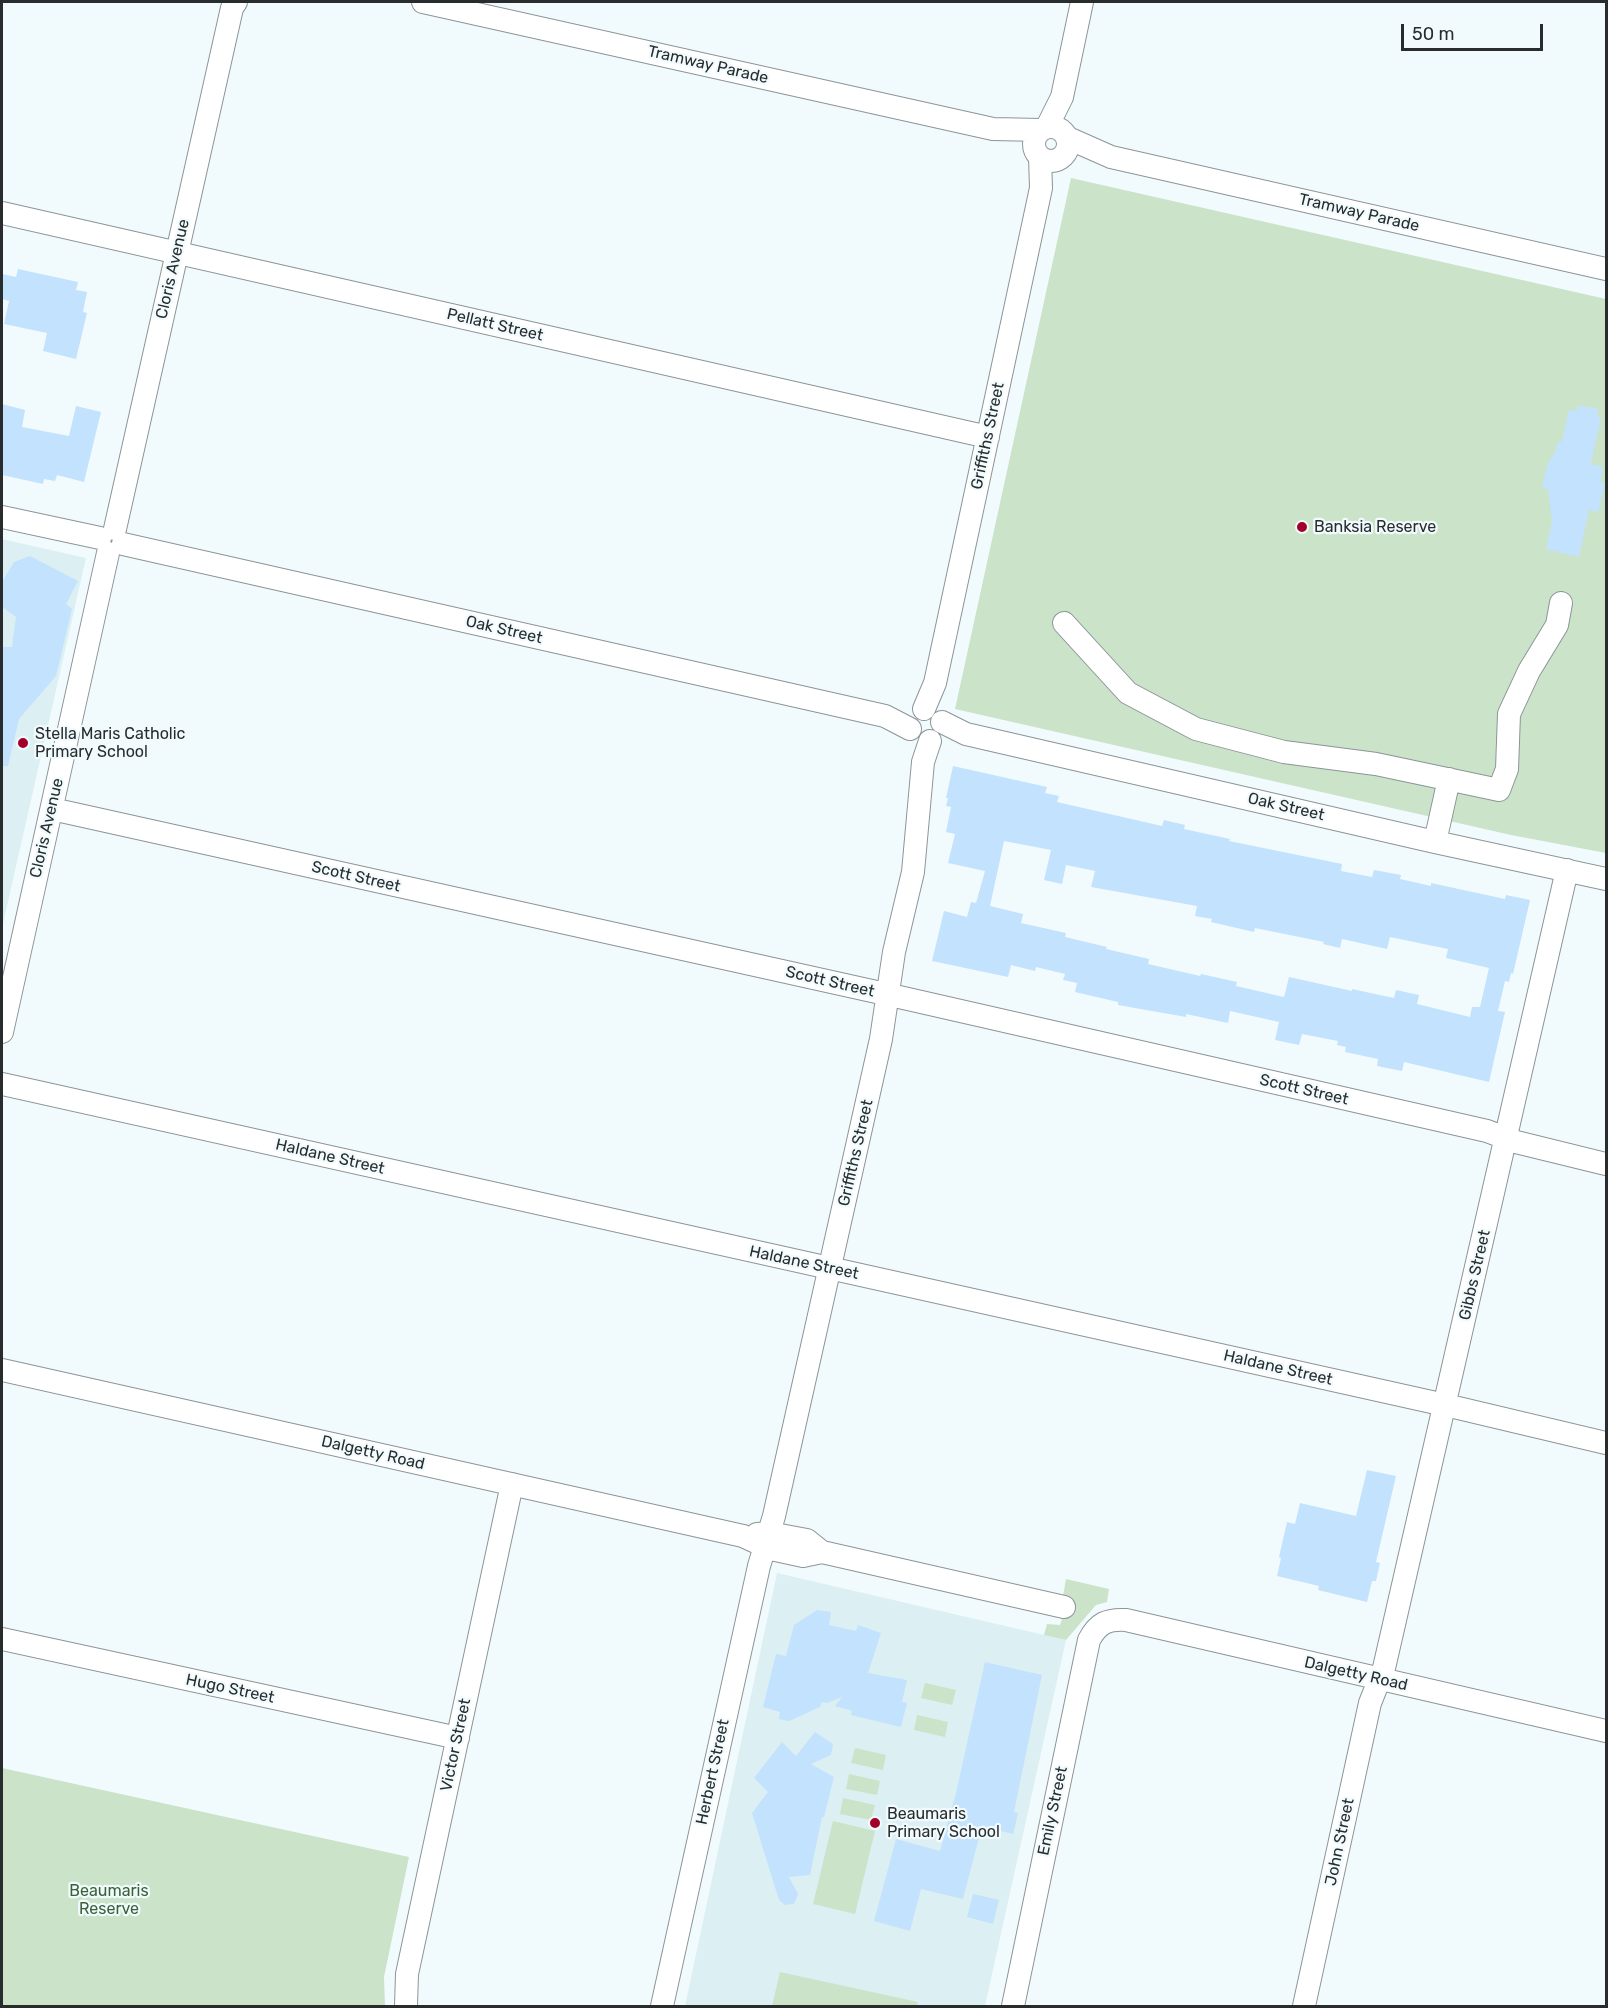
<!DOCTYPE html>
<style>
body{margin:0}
#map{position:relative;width:1608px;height:2008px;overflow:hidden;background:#f1fbfd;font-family:Rubik,sans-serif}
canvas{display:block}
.frame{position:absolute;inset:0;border:3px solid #282c2d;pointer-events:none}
.scale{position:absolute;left:1401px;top:24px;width:142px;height:27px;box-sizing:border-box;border:3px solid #282c2d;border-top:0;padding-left:8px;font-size:18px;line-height:21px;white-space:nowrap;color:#282c2d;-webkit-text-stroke:4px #f1fbfd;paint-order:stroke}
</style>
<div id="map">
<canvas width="1608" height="2008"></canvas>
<div class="frame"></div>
<div class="scale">50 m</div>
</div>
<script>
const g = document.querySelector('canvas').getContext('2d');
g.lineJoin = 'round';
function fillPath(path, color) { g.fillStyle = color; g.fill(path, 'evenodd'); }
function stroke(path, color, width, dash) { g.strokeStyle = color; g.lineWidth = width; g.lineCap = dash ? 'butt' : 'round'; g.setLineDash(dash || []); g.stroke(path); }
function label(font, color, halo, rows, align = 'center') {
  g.font = font + ' Rubik,sans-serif'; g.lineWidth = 4.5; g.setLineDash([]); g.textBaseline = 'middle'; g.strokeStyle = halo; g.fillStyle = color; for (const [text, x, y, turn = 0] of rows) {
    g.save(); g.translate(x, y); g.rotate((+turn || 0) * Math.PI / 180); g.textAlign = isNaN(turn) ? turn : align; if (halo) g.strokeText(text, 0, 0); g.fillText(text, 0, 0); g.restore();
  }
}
fillPath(new Path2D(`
 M2,539L86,558L2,928Z
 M777,1573L1066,1640L985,2006H685Z`), '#dcf0f3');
fillPath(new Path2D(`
 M1071,178L1606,299V853L1511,835L955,709Z
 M1066,1579L1109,1589L1107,1602L1096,1605L1066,1640L1044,1635L1047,1624L1060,1625L1065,1610L1063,1596Z
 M925,1683L956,1690L952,1705L921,1698Z
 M917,1715L948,1722L945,1737L914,1730Z
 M855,1748L886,1755L883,1770L851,1763Z
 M2,1768L409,1857L384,1977L385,2006H2Z
 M849,1774L880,1781L877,1795L846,1789Z
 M843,1798L875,1805L871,1820L840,1814Z
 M833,1821L875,1831L855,1914L813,1904Z
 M780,1972L918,2002L917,2006H772Z`), '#cbe3c9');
fillPath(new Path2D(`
 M18,269L78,282L76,290L87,292L83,312L87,313L76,359L43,351L47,333L4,324L9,301L2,299V274L16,277Z
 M2,404L25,410L22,427L69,436L76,406L101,412L84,482L57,475L55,481L44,479L43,484L2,475Z
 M1578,405L1599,409L1597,416L1601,417L1591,464L1603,467L1600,482L1605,483L1598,512L1589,510L1579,557L1546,549L1552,521L1548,489L1542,488L1547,465L1555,452L1558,441L1562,442L1569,410L1577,411Z
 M30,556L78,581L66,604L72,609L56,676L19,719L8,766H2V647H12L16,617L2,607V582L14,562Z
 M953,766L1047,787L1045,793L1059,796L1057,802L1162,826L1164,820L1185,825L1184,829L1230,839L1229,841L1342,864L1341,871L1372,877L1374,870L1401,875L1400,879L1431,886V883L1505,899L1506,895L1530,900L1513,974L1511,973L1509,982L1505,981L1498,1011L1505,1012L1489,1082L1404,1062L1402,1071L1377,1066L1378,1059L1345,1052L1346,1047L1337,1045L1338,1041L1302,1034L1299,1045L1275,1040L1279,1022L1230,1011L1228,1023L1186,1014V1017L1118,1005V1002L1075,992L1077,983L1063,980L1065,974L1036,967L1035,971L1011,965L1008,977L932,961L944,911L967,917L971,902L976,903L985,871L948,863L955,834L946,832L951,807L946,806L948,798H946ZM1004,841L1051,850L1044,880L1062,884L1066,865L1095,871L1091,887L1197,906L1195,916L1212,919L1211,922L1254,932L1255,928L1324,942L1323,944L1340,948L1342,939L1387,949L1390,937L1448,949L1446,958L1489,968L1480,1007H1472L1470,1017L1417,1004L1419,995L1396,990L1394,998L1352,989V991L1289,977L1284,997L1236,986L1237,982L1201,974L1200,976L1148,964L1149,959L1106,949L1107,947L1065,937L1066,933L1021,923L1023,914L990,906Z
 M1367,1470L1396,1476L1376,1562L1380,1563L1376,1581H1372L1367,1602L1318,1590L1319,1586L1277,1576L1281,1558L1279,1557L1287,1522L1295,1524L1300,1503L1356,1516Z
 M817,1610L831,1612L829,1625L856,1631L858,1625L881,1633L868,1673L907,1680L902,1702L907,1703L901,1727L851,1715L852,1711L835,1706L842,1697L827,1703L822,1702L820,1707L789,1721L779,1719L780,1712L763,1707L776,1654L786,1656L794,1625Z
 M985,1662L1042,1675L1014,1812L1018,1813L1013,1834L982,1826L963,1899L921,1889L910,1931L874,1921L896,1839L940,1851L956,1793Z
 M815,1732L833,1744L831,1755L811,1764L834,1777L824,1817H822L810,1875L789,1877L798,1894L794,1904L785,1905L779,1900L752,1813L768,1792L754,1778L782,1742L796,1756Z
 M973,1894L999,1900L993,1924L967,1917Z`), '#c3e2fd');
const minor = new Path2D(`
 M423,2L993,129L1041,130
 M1034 144a17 17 0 1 1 34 0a17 17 0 1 1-34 0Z
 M1047,127L1062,97L1082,2
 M1068,138L1111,157L1606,269
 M2,213L988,437
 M2,517L100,538
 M115,529L232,8L236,2
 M123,544L885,716L910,729
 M1064,623L1128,693L1196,729L1284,752L1376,764L1499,790L1507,769L1509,714L1529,671L1557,625L1561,603
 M924,709L935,683L1041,188L1040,157
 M942,722L966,734L1435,842L1606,879
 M52,809L908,999L1487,1131L1516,1142L1606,1164
 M1435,842L1449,779
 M2,1032L108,553
 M2,1084L1454,1407L1606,1443
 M2,1370L743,1536L771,1549L803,1556L822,1552
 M757,1534L769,1533L807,1540L822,1552L1064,1607
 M2,1639L458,1738
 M406,2006L407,1974L512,1484
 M662,2006L759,1566L774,1516L881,1039L894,952L913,872L923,762L930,741
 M1013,2006L1089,1640C1098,1623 1107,1619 1126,1620L1606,1731
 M1304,2006L1370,1703L1384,1668L1567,870`);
stroke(minor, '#8c9597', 24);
stroke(minor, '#fff', 22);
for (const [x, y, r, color] of [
 [1302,527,6,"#a20229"],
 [23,743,6,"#a20229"],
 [875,1823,6,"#a20229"]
]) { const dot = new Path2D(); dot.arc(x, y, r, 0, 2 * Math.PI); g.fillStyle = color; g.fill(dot); stroke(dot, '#f1fbfd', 2); }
label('16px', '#282c2d', '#f1fbfd', [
 ["Tramway Parade",708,65,13],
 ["Tramway Parade",1359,213,13],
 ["Cloris Avenue",173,269,-77],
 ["Pellatt Street",495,325,13],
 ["Griffiths Street",988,436,-78],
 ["Oak Street",504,630,13],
 ["Oak Street",1286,807,13],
 ["Cloris Avenue",47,828,-77],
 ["Scott Street",356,877,13],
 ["Scott Street",830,982,13],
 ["Scott Street",1304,1090,13],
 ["Griffiths Street",856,1153,-77],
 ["Haldane Street",330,1157,13],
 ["Haldane Street",804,1263,12],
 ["Gibbs Street",1475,1275,-77],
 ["Haldane Street",1278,1368,13],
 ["Dalgetty Road",373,1453,13],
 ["Dalgetty Road",1356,1674,13],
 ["Hugo Street",230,1689,12],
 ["Victor Street",456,1745,-78],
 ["Herbert Street",713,1772,-78],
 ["Emily Street",1053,1811,-78],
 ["John Street",1340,1842,-78]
]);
label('16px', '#282c2d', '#f1fbfd', [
 ["Banksia Reserve",1314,527],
 ["Stella Maris Catholic",35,734],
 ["Primary School",35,752],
 ["Beaumaris",887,1814],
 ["Primary School",887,1832]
], 'left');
label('16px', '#3a6138', '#f1fbfd', [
 ["Beaumaris",109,1891],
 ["Reserve",109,1909]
]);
</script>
